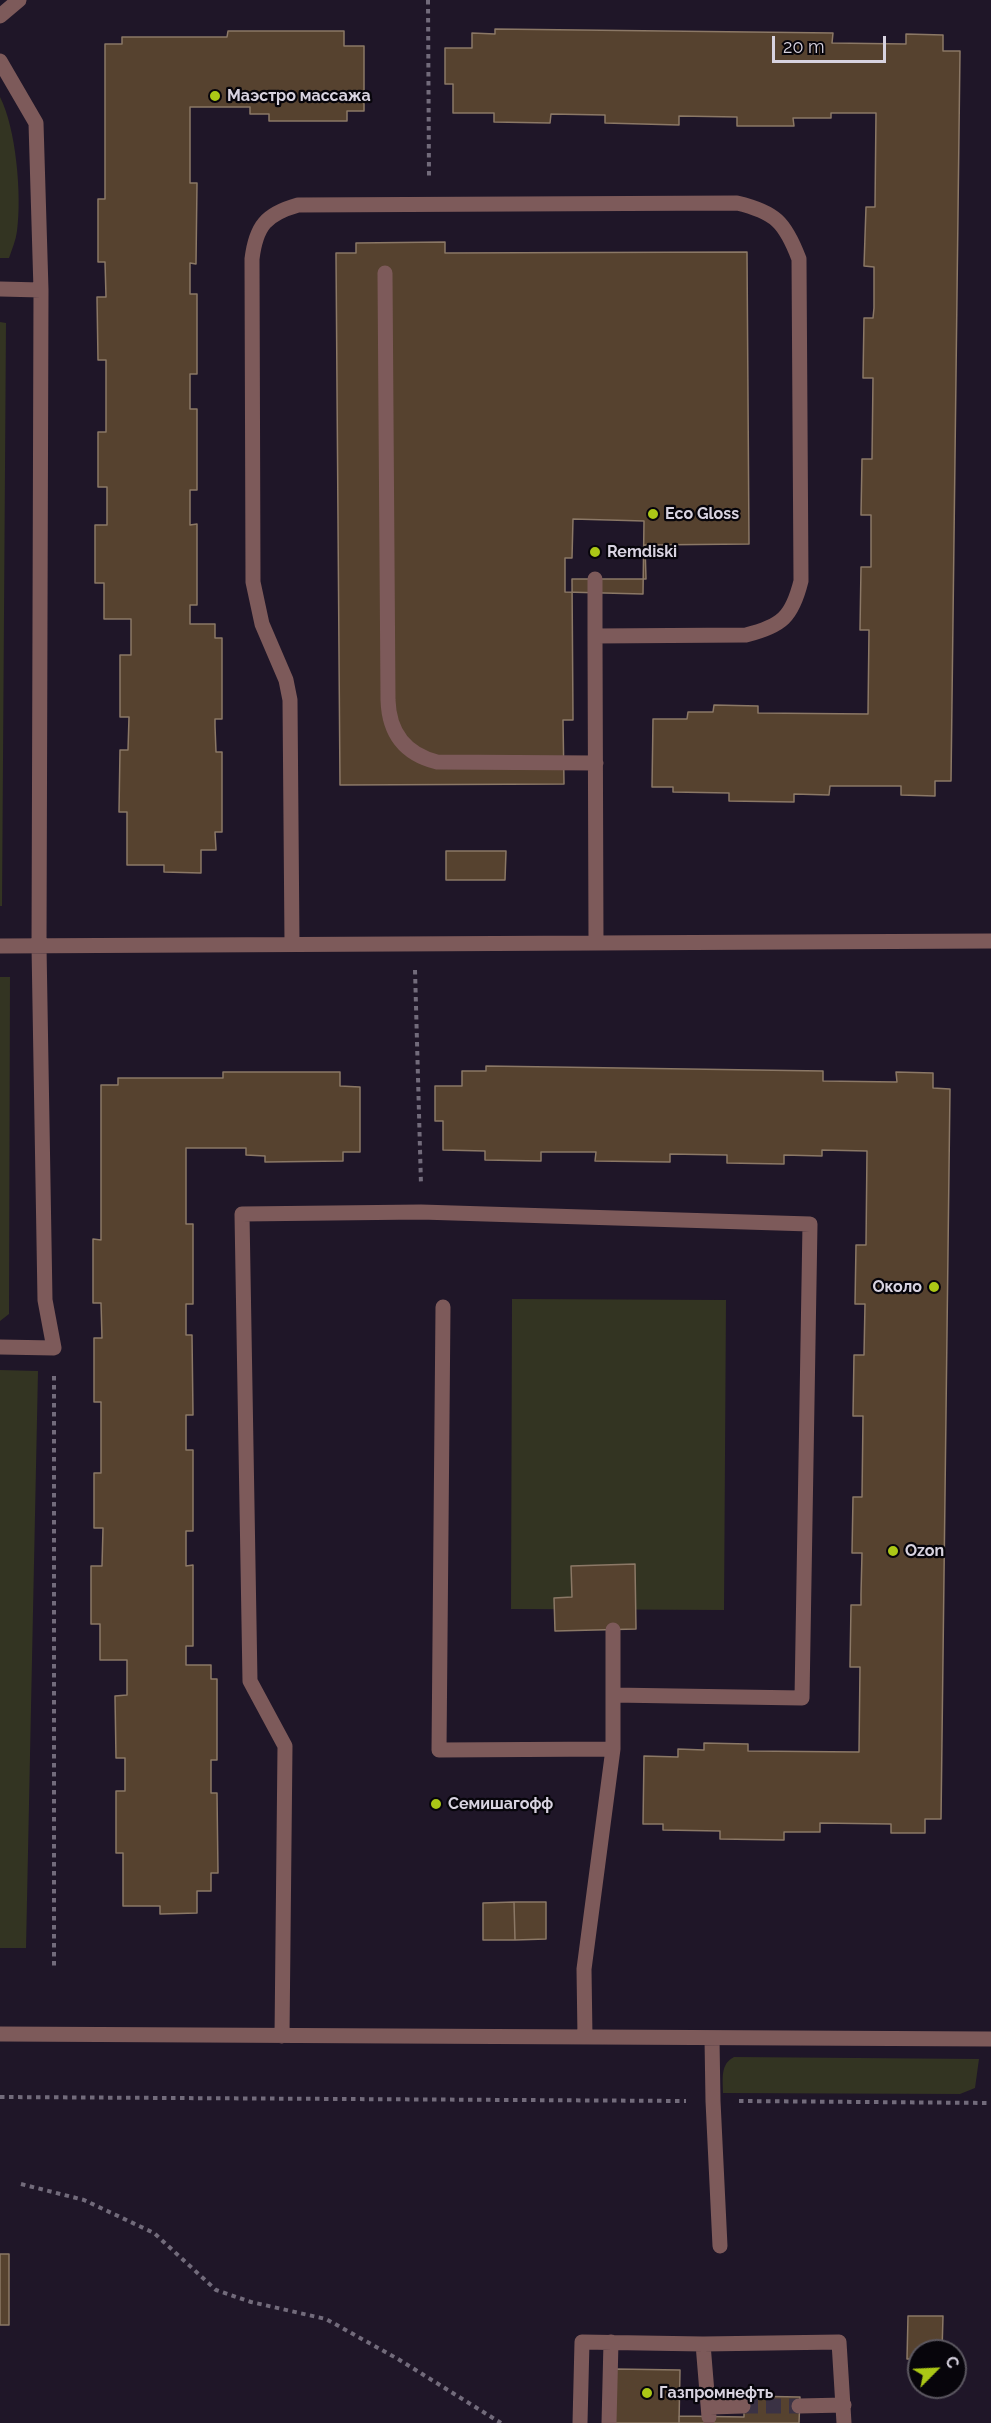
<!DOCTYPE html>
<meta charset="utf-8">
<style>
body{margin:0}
#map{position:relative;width:991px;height:2423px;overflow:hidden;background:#1f1628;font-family:Raleway,sans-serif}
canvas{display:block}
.north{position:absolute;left:907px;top:2339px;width:60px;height:60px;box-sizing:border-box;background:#07050b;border:2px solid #5b5760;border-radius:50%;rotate:66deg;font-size:16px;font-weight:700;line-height:24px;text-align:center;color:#d8d3e0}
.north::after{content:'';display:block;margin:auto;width:21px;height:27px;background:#abc716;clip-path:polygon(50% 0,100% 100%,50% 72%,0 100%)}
.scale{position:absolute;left:772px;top:36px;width:114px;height:27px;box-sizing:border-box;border:3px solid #d8d3e0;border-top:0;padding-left:8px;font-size:18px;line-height:21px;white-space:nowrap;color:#d8d3e0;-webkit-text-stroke:4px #07050b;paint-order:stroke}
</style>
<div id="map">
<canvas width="991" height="2423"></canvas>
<div class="north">С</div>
<div class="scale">20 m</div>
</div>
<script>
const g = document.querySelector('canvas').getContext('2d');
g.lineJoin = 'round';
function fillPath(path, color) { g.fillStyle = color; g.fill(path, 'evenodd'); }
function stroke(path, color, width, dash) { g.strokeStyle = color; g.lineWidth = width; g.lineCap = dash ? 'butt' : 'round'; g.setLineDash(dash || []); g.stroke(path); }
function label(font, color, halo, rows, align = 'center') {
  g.font = font + ' Raleway,sans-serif'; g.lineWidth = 4.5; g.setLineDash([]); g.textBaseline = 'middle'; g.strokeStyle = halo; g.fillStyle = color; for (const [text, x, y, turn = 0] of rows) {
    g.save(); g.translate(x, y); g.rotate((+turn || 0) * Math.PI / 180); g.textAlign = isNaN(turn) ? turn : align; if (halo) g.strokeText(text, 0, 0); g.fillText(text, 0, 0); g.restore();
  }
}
fillPath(new Path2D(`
 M0,97C16,128 22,195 17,231C16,240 12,249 9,258H0Z
 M0,322L6,323L2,906H0Z
 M0,977H10L9,1314L0,1321Z
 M512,1299L726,1300L724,1610L511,1609Z
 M0,1370L38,1371L26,1948H0Z
 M734,2057L979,2059L975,2088L960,2094L723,2093C723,2079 720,2064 734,2057Z`), '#333422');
const building = new Path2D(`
 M495,29L833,33L832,43L906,44V34L943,35V51H960L951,781H935V796L901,795V786H830L829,795L794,794V802L729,801V793L673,792V787H652L653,719H687L688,712H713L714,705L758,706V713L868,714L869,630H860L861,567H871V515H861L862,459H872L873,378H863L864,318H873L874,308V267L864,266L866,207H875L876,113H831V118H793L794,126H737V117L679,116V125L605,123V115L551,114L550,123L494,122V113H453V84H445V48H472V33L495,34Z
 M228,31H344V46H364V111H347V121H269V114H250V107H190V183H197L196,264L190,263V294H197V374H190V409H197V490H190V525L197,524V605H190V624H215V638H222V719H215V726L216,752H222V832H215L216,850H201V873L164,872V865H127V812H119L120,750H128L129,717H120V655H131V619H104V583H95V525H107V487H98V432H106V360H98L97,297H106L105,262H98V199H105V44H122V37H227Z
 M445,242V253L747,252L749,544L645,545L646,579H572L573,720H563L564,784L340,785L336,253H356V243Z
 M573,519L644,521L643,594L565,592V558H572Z
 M446,851H506L505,880H446Z
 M486,1066L823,1071V1081L897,1082L896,1072L933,1073V1088L950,1089L941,1819H925V1833H891V1824L820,1823V1832H784V1840L720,1839V1831L663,1830V1824H643L644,1756L678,1757V1749L704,1750V1743L748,1744V1751L859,1752L860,1667H850L851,1605H861V1594L862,1553H852L853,1497H862L863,1416H853L854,1355H864L865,1304H855L856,1245H866L867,1151L822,1150V1156L784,1155V1164L727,1163V1155L670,1154V1162L595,1161L596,1152H541V1161L485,1160V1151L443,1150V1121H435V1086H462V1071H486Z
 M223,1072H340V1086L360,1087V1152H343V1161L265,1162V1156L246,1155V1148H186V1224H193V1304H186V1335H192L193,1415H186V1450H193V1531H186V1566L193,1565V1646H186V1665H211V1679H217V1760H211V1793H217L218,1873H211V1891H197V1913L160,1914V1906H123V1853H116V1791H125V1758H116L115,1696L127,1695V1660H100V1624H91V1566H102L103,1528H94V1473H101V1402H94V1338H102L101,1303H93V1239L101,1240V1085H118V1078H223Z
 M635,1564L636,1629L555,1631L554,1598L572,1597L571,1566Z
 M514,1902H546V1939L515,1940Z
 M514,1902L515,1940H483V1903Z
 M0,2254H9V2325H0Z
 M908,2316H943L942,2351H919V2359H907Z
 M616,2369L680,2370L679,2423H615Z
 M744,2396L800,2397L799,2423H679V2416L744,2417Z`);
fillPath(building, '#56422f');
stroke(building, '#8b7866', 1.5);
stroke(new Path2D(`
 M743,2406H799`), '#3b3244', 15, [15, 8]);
stroke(new Path2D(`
 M428,0L429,177
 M415,970L421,1185
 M54,1376V1966
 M0,2097L686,2101
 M739,2101L991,2103
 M21,2184L84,2200L154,2233L216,2290L251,2302L326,2319L398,2359L501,2423`), '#726b7b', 4, [4.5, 4.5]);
stroke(new Path2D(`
 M0,16L19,0
 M0,61L36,123L41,290L39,946L45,1300L54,1348L0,1347
 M385,273L388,700C389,733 405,754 437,762L596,763
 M0,289L41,290
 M595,579V636
 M292,944L290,700L286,680L262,624L253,582L252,259C256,226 266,214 298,205L737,203C775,212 785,222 799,259L801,581C792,617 782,626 746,635L595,636L596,943
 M0,946L991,941
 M443,1307L439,1750L613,1749
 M613,1630V1695
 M0,2034L991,2039
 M282,2036L285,1746L250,1681L242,1214L421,1212L810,1224L802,1698L613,1695V1749L584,1969L585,2037
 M712,2039L713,2101L720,2246
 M703,2344L709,2417
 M799,2406L844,2405
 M710,2407L743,2406
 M580,2423L582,2342L703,2344L839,2342L844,2423
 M609,2423L611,2342`), '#7d5a5a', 15);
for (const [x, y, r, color] of [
 [215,96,6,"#abc716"],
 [653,514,6,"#abc716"],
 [595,552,6,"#abc716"],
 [934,1287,6,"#abc716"],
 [893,1551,6,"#abc716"],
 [436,1804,6,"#abc716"],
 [647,2393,6,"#abc716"]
]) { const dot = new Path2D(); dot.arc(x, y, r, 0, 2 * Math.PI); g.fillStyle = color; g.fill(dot); stroke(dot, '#07050b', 2); }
label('bold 16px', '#d8d3e0', '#07050b', [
 ["Маэстро массажа",227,96],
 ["Eco Gloss",665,514],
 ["Remdiski",607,552],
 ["Около",922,1287,"right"],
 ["Ozon",905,1551],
 ["Семишагофф",448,1804],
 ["Газпромнефть",659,2393]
], 'left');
</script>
